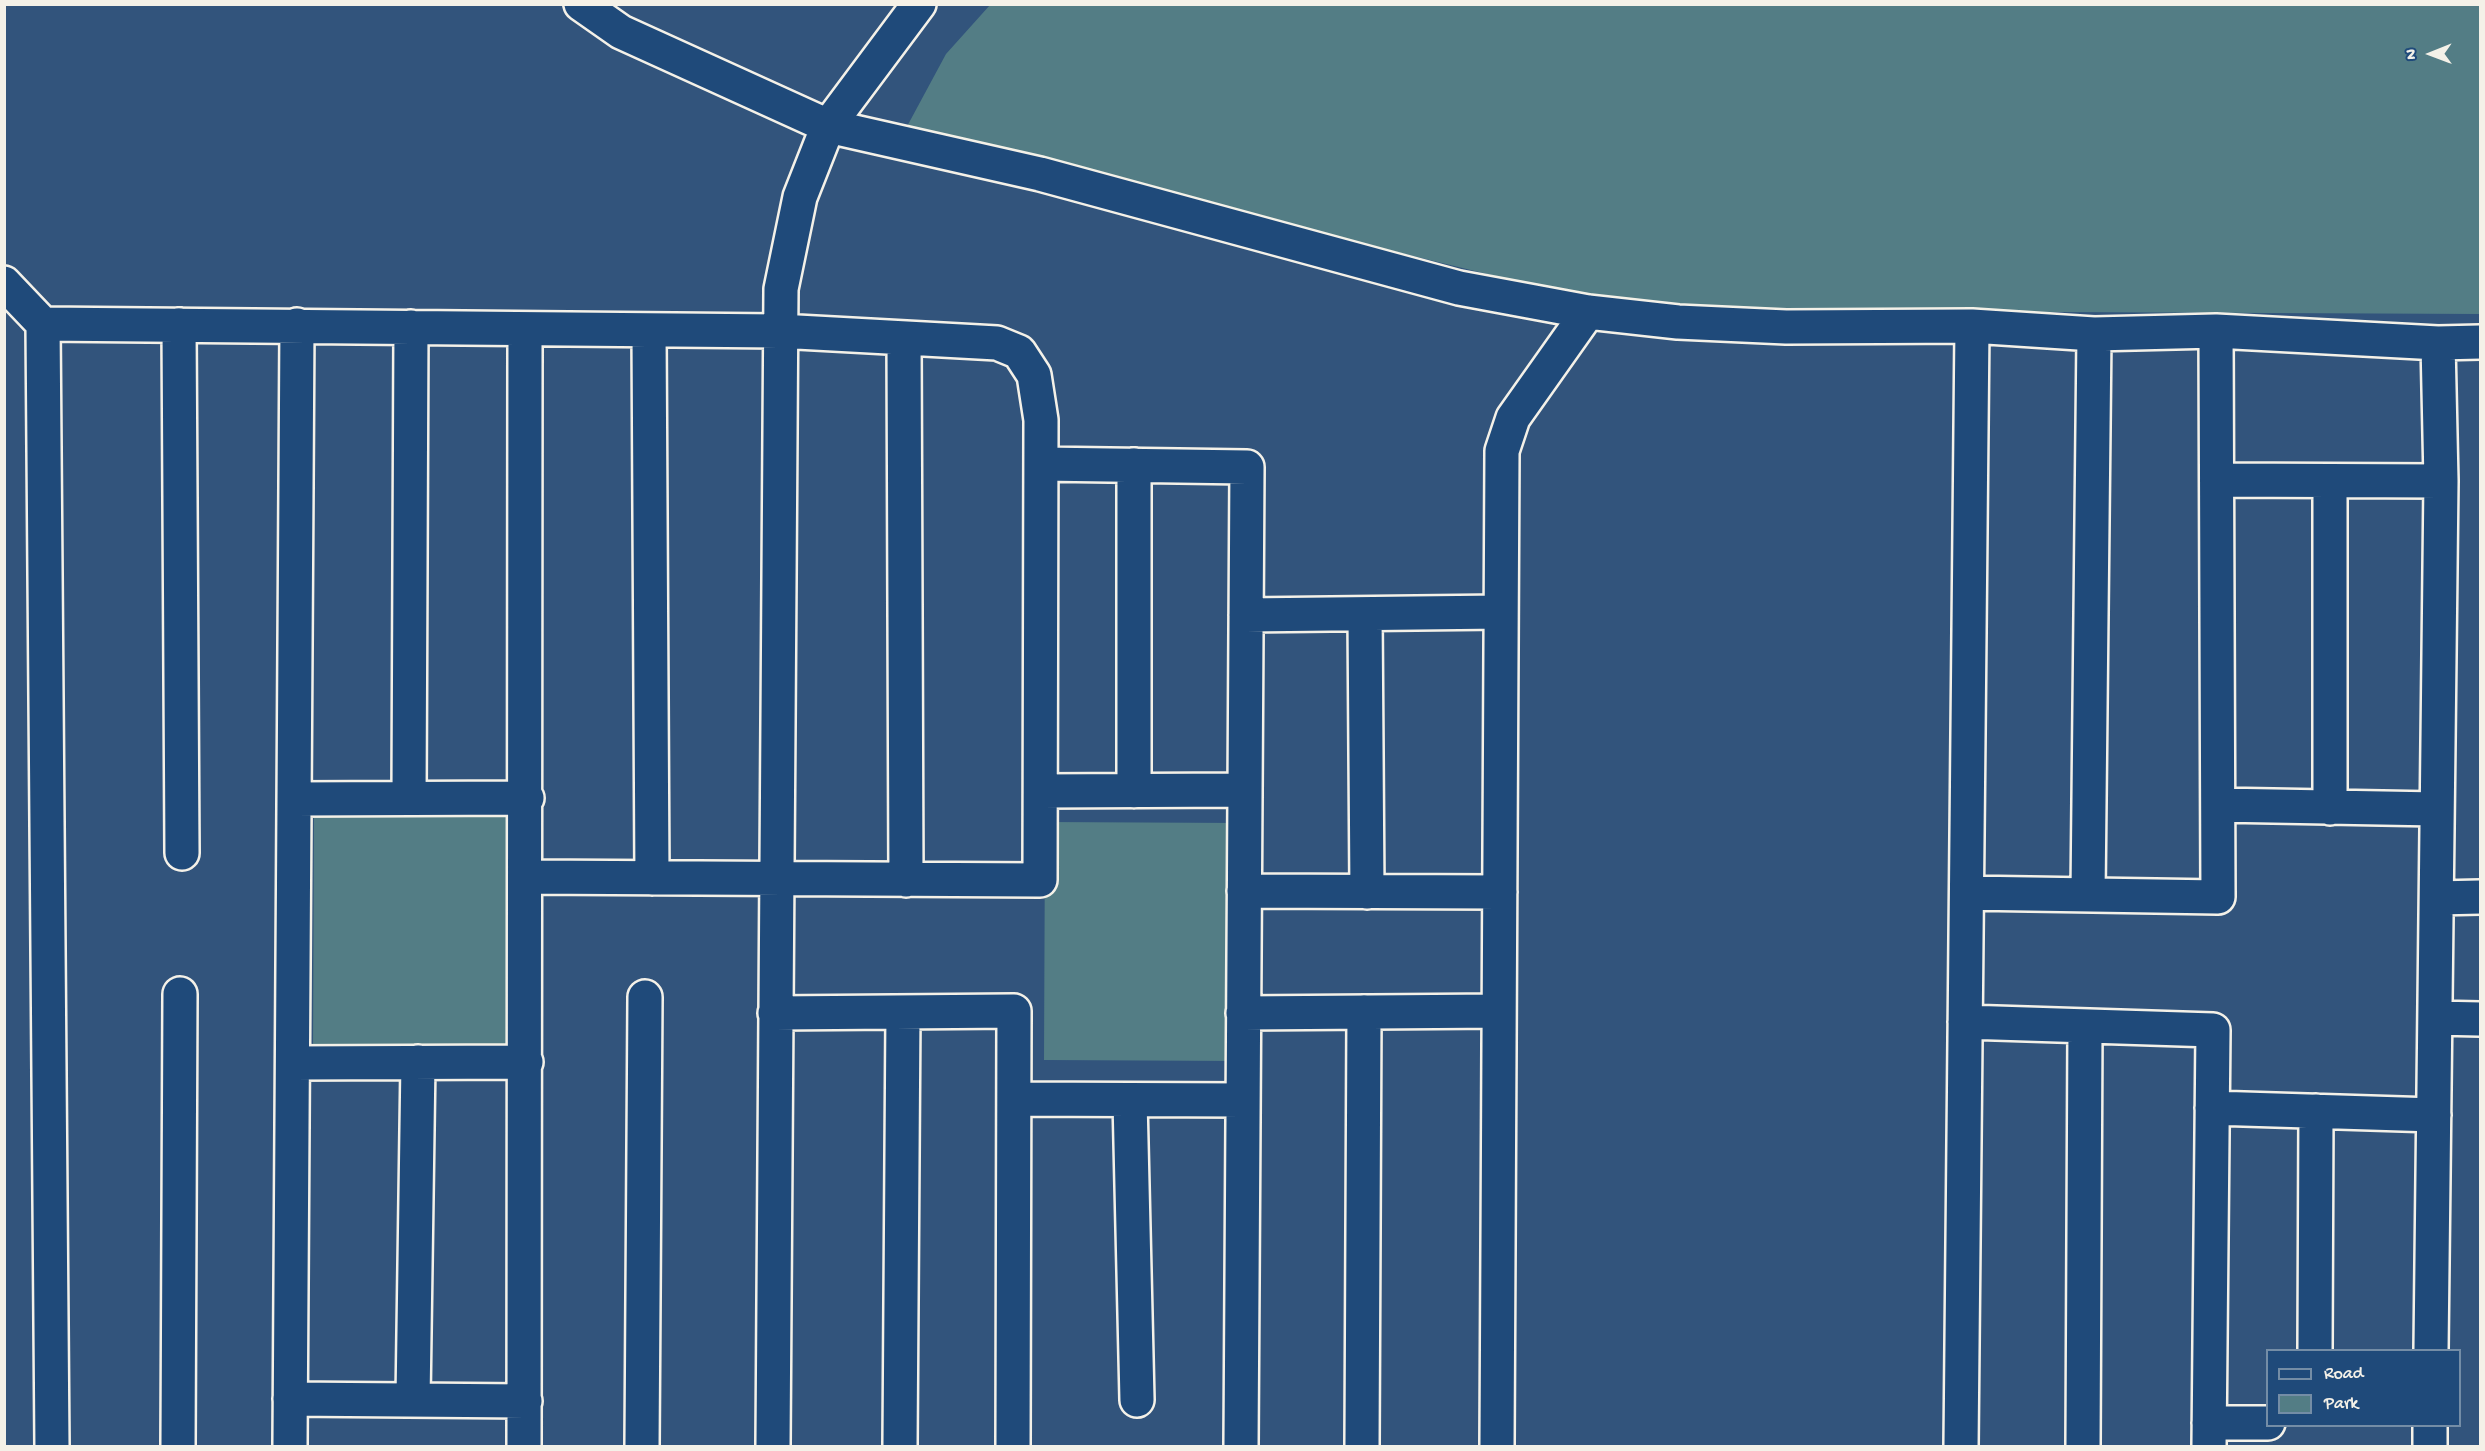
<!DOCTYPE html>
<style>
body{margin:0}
#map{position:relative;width:2485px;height:1451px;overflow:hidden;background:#32547c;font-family:"Gochi Hand",sans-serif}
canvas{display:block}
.frame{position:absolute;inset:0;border:6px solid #f4f1e8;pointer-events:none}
.legend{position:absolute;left:2266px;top:1349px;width:195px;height:78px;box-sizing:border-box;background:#1f4a7a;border:2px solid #748da6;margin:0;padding:8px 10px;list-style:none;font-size:18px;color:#f4f1e8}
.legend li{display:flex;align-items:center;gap:12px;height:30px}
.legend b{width:30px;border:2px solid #748da6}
.north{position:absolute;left:2401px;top:24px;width:60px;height:60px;-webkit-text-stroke:4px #1f4a7a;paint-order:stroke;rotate:269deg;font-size:16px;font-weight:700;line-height:24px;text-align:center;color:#f4f1e8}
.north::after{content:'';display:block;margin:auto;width:21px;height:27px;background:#f4f1e8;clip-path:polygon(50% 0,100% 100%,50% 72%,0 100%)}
</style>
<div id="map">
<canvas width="2485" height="1451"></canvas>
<div class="frame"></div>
<ul class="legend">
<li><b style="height:8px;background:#1f4a7a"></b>Road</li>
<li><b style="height:16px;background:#537d85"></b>Park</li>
</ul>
<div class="north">N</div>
</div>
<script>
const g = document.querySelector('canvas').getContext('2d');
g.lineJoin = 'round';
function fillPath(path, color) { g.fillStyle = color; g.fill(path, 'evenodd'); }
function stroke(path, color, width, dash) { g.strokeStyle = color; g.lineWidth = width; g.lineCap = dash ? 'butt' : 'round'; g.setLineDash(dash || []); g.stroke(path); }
fillPath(new Path2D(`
 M990,5H2480V314L1635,310L904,132L946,54Z
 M314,810L509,811L508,1049L313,1048Z
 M1045,822L1240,823L1238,1061L1044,1060Z`), '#537d85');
const minor = new Path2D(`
 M581,4L621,32L828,126L1040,174L1459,288L1588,312L1678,322L1786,327L1972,326L2094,334L2216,331L2438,343L2480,342
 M4,283L43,324L779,331L997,343L1019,352L1034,375L1041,420L1040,880L527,877
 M43,324L52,1446
 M179,325L182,853
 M649,330L652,878
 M904,338L906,880
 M1041,464L1247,467L1241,1446
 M1134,465V791
 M2217,480L2441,481
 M2330,481V808
 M1365,614L1367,892
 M1246,615L1501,612
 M1041,791L1245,790
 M409,798L411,327
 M294,799L527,798
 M2218,805L2437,809
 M1244,891L1500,892
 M1967,893L2218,897L2216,331
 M2088,894L2094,334
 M2437,898L2480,897
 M775,1013L1014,1011L1013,1446
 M1243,1013L1499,1011
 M2435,1018L2480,1019
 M1965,1022L2213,1030L2209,1446
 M293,1063L526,1062
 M1015,1099L1243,1100
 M1130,1100L1137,1400
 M2212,1108L2434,1115
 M2315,1350L2316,1111
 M2431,1350L2441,481L2438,343
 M290,1399L525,1401
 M413,1400L418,1062
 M2209,1423H2268
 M178,1446L180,994
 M290,1446L297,325
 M524,1446L525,330
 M642,1446L645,997
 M773,1446L781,289L800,197L828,126L919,4
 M900,1446L903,1012
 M1362,1446L1364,1012
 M1497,1446L1502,451L1513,418L1588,312
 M1961,1446L1972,326
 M2083,1446L2085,1026
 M2430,1446V1426`);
stroke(minor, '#f4f1e8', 38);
stroke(minor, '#1f4a7a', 33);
</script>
